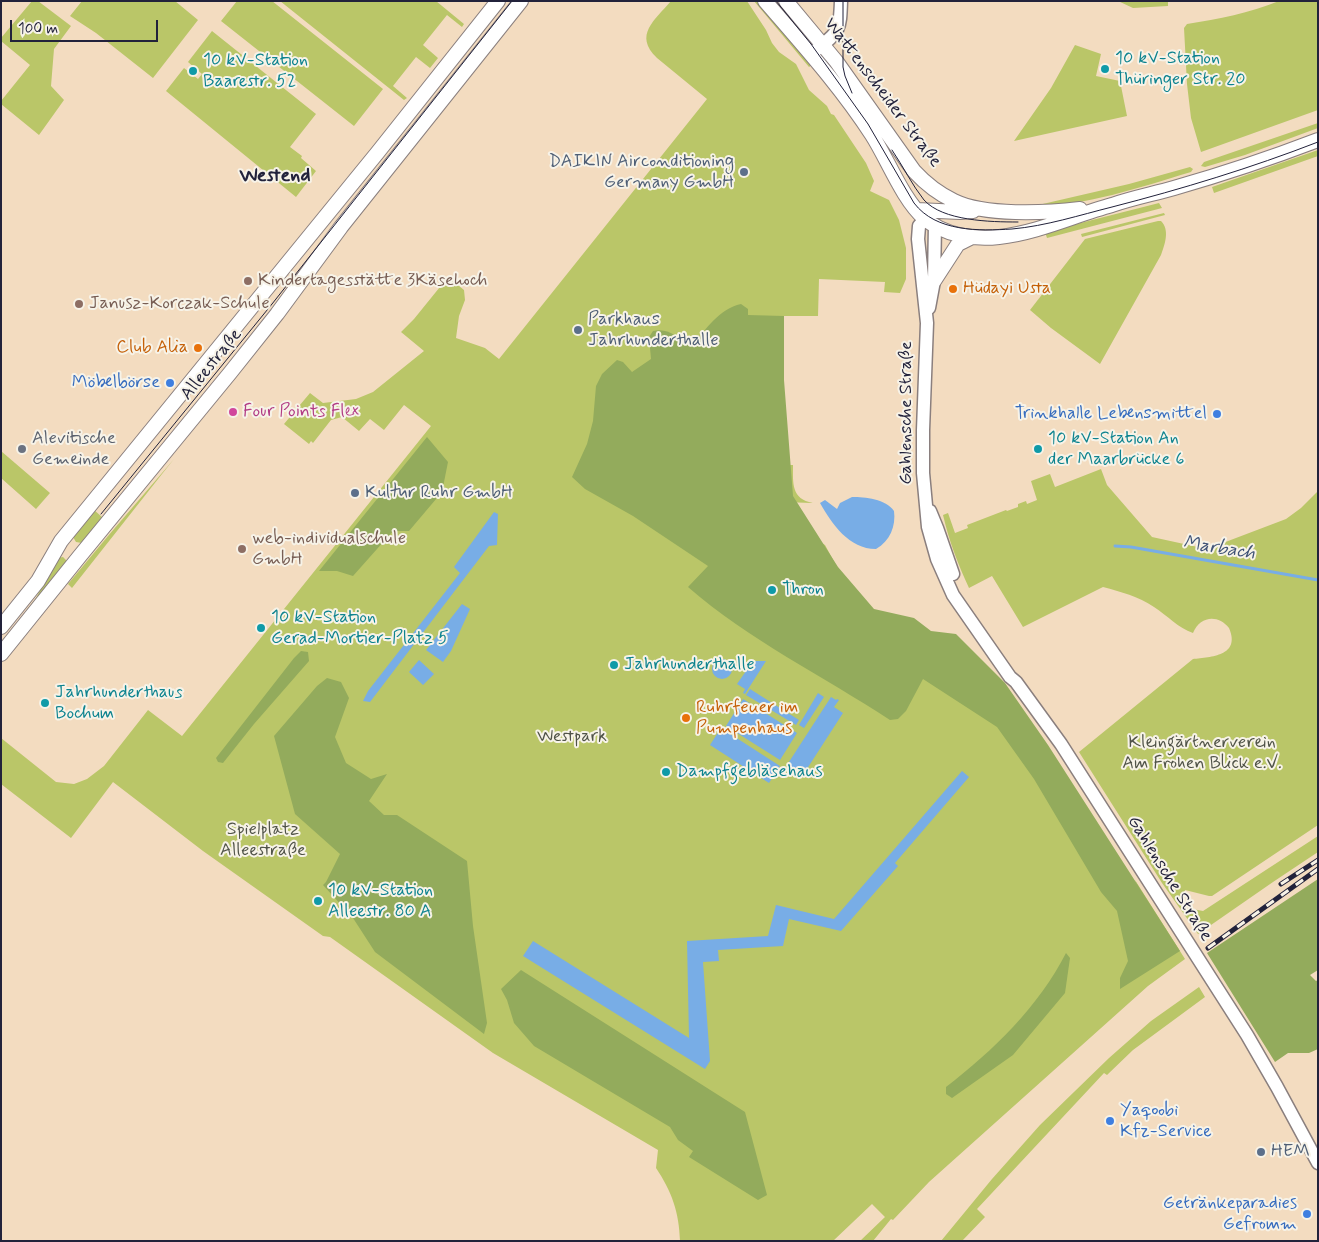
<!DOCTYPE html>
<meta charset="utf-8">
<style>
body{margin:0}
#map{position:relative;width:1319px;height:1242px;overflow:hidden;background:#f3dcc0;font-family:Mynerve,sans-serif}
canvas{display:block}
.frame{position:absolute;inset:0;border:2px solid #22223b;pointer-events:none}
.scale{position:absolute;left:10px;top:20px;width:148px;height:22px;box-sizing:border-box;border:2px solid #22223b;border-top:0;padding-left:6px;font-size:15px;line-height:18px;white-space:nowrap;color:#22223b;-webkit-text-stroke:4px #f7f3e8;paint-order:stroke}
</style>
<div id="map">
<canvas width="1319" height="1242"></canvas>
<div class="frame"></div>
<div class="scale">100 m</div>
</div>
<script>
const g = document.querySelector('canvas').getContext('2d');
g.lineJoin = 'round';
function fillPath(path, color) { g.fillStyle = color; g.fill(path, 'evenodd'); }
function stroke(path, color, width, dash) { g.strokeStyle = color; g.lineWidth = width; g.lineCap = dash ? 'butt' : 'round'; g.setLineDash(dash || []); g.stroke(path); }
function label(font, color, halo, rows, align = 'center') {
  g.font = font + ' Mynerve,sans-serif'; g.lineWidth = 4; g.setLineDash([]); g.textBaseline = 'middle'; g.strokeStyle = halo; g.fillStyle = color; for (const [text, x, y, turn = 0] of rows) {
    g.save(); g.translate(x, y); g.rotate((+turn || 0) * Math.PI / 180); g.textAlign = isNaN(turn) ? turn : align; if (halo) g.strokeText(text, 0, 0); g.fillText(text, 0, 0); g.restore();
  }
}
fillPath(new Path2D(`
 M32,1H38L71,26L54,49L51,86L64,100L39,135L1,104V101L30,65L1,41V38Z
 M82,1H175L198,20L153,78L96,33L70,16Z
 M237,1H272L383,89L354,126L221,21Z
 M280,1H436L464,24L462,27L447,15L423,45L438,58L430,68L416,57L393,86L407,98L404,100Z
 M671,1H747L766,30L772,43L779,52L796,64L809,90L827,106L831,114L834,115L866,163L874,181L870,191L889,200L899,220L906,248V279L900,293L884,292L885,282L819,279L818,316H784L781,434L785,465H793C793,483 791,499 813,503L781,502V516L825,545L849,589L878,629L951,652L1139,892L1135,880L1185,959L1148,986L929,1182L893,1220L891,1219L873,1241H860L885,1217L872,1204L833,1241H680C679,1212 672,1192 656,1168L658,1150L493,1053L330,937L323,936L203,851L113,782L71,838L1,784V738L56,782L74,784L87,779L104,766L148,710L182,736L431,426L404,405L384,430L370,419L359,431L342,417L331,420L313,443L311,441L309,444L284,424L310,393L323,403L356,399L373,392L424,351L401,332L414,319L448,277L464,290L465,300L459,316L456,338L485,348L499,359L707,99L657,58C633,35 655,20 671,1Z
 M754,1H759L812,65L809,67Z
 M1118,1H1168V6L1133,8Z
 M1279,1H1318V110L1201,152L1191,118L1187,84L1184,28L1187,24C1219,19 1249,13 1279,1Z
 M212,31L316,114L290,147L302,156L301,158L316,171L296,197L166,91L184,68L198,79L202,74L188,62Z
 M1075,45L1101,54L1096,76L1120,81L1127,116L1014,141L1051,88Z
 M1318,123V128L1245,155L1205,167L1201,166L1204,162Z
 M1318,150V156L1214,193L1212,187Z
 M1190,167L1193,169L1191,172C1141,187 1086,206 1034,206L1129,184Z
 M1159,203L1162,208L1047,238L1045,232Z
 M1164,213L1165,215L1082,237L1081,234Z
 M1158,221H1161C1170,230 1165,244 1161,255L1100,364L1051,328L1030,310L1085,239Z
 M1,451L50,493L36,509L1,478Z
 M174,459L162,474L72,588L68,584L108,536Z
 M1101,469L1107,485L1152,537L1207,549L1286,519L1301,508L1318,491V825L1212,896H1209L1185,890L1182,907L1203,911L1318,836V852L1273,882L1198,934L1162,883L1079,752L1193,659C1211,657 1241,656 1229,628C1218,614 1200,616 1193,633C1178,628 1168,616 1154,607C1138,596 1121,592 1103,587L1023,627L992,576L969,588C958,564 949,541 943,515L948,513L955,533L968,528L967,525L1006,510L1007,511L1018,507V504L1026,501L1027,504L1037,500L1031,481L1050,474L1055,487Z
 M93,509L103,518L82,543L76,542L73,537V533Z
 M63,557L66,560V564L27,613L26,611L36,598L57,558Z
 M1199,987L1205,997L1133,1050L1107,1075L1104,1073L977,1209L985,1217L962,1241H941L992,1179L1040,1125L1109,1058L1151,1021Z`), '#bac668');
fillPath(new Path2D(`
 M741,304L748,309V315L784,316V380L793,496L838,567L874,609L914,618L931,631L956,634L1005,683L1048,745L1180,951L1120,989V978L1128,961L1117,911L1101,892L1034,779L997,727L923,679L906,711L898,719L890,720C823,676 749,640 688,587L708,566L633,516L585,489L572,477L587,444L593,421L596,386L602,374L617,360L623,362L632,372L651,359L649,337L653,331C669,327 679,339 692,346C706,329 719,309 741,304Z
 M427,437L448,462L442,492L409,531H393L353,576L337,571H319Z
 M301,651L308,652L309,661L254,724L223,763L218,762L216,758L294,658Z
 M327,678L341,682L349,698L335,737L346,763L371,779L387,774L369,801L384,815H397L467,861L473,926L487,1023L484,1034L375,952L353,918L323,885L326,882L340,854L295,814L274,736L317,686Z
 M1318,879V970L1310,975L1316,981L1318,980V1049L1309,1053H1288L1275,1062L1207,953Z
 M1066,953L1070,958L1065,993L1013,1055L952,1098L946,1094V1087C993,1051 1039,1006 1066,953Z
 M521,970L745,1112L767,1195L758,1200L689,1157L693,1151L678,1140L670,1127L534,1046L514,1023L507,1000L501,989Z`), '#93ab5c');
fillPath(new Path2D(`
 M852,497C865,497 886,499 894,511C896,526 890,541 876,549C849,549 832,524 820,503L825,500L837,509L840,503Z
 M494,512L498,514L497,545L489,546L370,702L363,701L368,691L460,573L454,567Z
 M462,604L470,609L451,651L443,662L426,650Z
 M712 669a10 10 0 1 1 20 0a10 10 0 1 1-20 0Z
 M419,660L434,674L423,685L409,672Z
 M753,661H766L745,694L743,693L745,689L737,684Z
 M750,689L799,720L796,725L746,695Z
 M818,693L824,697L804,728L799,725Z
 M831,697L836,700L837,699L839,700L834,707L843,713L803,775L787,765Z
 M743,699L797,733L780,760L726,726Z
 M721,728L780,766L769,783L710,745Z
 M962,771L969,777L895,863L898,866L841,931L789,919L783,946L718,950L719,961L703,962L710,1061L705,1069L523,956L533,941L689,1038L687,941L768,936L776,905L834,919Z`), '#78ade6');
stroke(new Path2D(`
 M1115,546L1131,547L1318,580`), '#78ade6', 3);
const tertiary = new Path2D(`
 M816,50C840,31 840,31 841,1
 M925,219L919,226L918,239L927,323L923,430V473L928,527L937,559L953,595L1010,677L1016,682L1061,744L1247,1035L1277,1087L1318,1163
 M929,308L934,281L935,225
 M930,511L937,528L953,574`);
const secondary = new Path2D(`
 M765,1C802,44 841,87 872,135C887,158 903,200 924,218C943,235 974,240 999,237C1037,233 1075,215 1112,205C1132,198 1153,194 1174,188C1223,174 1271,158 1318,140
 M786,1L836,61L914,171C925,183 939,194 954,201C985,216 1045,213 1080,209
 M917,210L960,212L973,211
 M934,281L958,244L972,237
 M1,627L38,581L61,541L378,152L498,1
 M1,654L79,557L230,373L277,314L341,227L521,1`);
stroke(tertiary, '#8a7f7e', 15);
stroke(secondary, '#8a7f7e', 16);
stroke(tertiary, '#fff', 12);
stroke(secondary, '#fff', 14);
stroke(new Path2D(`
 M776,1L811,44L868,124L914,203C936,232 979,231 1012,229C1046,226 1080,215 1112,207C1182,189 1251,168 1318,142
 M843,1V67L845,76L852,93
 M892,150C903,166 912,185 924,200C943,221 990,222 1018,222
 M101,514L272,304L512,1`), '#22223b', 1);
const rail = new Path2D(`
 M1281,884L1318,860
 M1208,948L1318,869`);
stroke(rail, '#22223b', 5);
stroke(rail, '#f7f3e8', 3, [9]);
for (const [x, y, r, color] of [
 [1105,69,5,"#0f9aa8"],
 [193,71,5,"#0f9aa8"],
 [744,172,5,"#5c6f8a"],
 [248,281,5,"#8d6e63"],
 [953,289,5,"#e8710a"],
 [79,304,5,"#8d6e63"],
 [578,330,5,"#5c6f8a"],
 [198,348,5,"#e8710a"],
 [170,383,5,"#3f7fe0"],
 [233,412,5,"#d1479c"],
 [1217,414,5,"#3f7fe0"],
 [22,449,5,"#6b7280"],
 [1038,449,5,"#0f9aa8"],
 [355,493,5,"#5c6f8a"],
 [242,549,5,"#8d6e63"],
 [772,590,5,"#0f9aa8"],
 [261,628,5,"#0f9aa8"],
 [614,665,5,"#0f9aa8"],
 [45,703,5,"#0f9aa8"],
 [686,718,5,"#e8710a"],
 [666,772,5,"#0f9aa8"],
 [318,901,5,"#0f9aa8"],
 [1110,1121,5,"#3f7fe0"],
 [1261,1152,5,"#5c6f8a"],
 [1307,1214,5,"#3f7fe0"]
]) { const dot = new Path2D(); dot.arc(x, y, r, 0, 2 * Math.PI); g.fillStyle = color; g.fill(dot); stroke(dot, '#f7f3e8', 2); }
label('18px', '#0d838f', '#f7f3e8', [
 ["10 kV-Station",1115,59],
 ["Thüringer Str. 20",1115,80],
 ["10 kV-Station",203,61],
 ["Baarestr. 52",203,82],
 ["10 kV-Station An",1048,439],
 ["der Maarbrücke 6",1048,460],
 ["Thron",782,590],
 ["10 kV-Station",271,618],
 ["Gerad-Mortier-Platz 5",271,639],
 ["Jahrhunderthalle",624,665],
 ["Jahrhunderthaus",55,693],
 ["Bochum",55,714],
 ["Dampfgebläsehaus",676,772],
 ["10 kV-Station",328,891],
 ["Alleestr. 80 A",328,912]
], 'left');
label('18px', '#22223b', '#f7f3e8', [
 ["Wattenscheider Straße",882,93,53],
 ["Alleestraße",212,365,-51],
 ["Gahlensche Straße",907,413,-90],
 ["Gahlensche Straße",1169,879,58]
]);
label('18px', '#4e5e75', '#f7f3e8', [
 ["DAIKIN Airconditioning",734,162,"right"],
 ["Germany GmbH",734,183,"right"],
 ["Parkhaus",588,320],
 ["Jahrhunderthalle",588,341],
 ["Kultur Ruhr GmbH",365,493],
 ["HEM",1271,1152]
], 'left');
label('18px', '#785e54', '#f7f3e8', [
 ["Kindertagesstätte 3Käsehoch",258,281],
 ["Janusz-Korczak-Schule",89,304],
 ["web-individualschule",252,539],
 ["GmbH",252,560]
], 'left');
label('18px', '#c56008', '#f7f3e8', [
 ["Hüdayi Usta",963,289],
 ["Club Alia",188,348,"right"],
 ["Ruhrfeuer im",696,708],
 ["Pumpenhaus",696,729]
], 'left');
label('18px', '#366cbe', '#f7f3e8', [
 ["Möbelbörse",160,383],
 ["Trinkhalle Lebensmittel",1207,414],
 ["Yaqoobi",1120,1111,"left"],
 ["Kfz-Service",1120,1132,"left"],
 ["Getränkeparadies",1297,1204],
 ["Gefromm",1297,1225]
], 'right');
label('18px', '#b23c85', '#f7f3e8', [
 ["Four Points Flex",243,412]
], 'left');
label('18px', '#5b616d', '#f7f3e8', [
 ["Alevitische",32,439],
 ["Gemeinde",32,460]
], 'left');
label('18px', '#505348', '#f7f3e8', [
 ["Westpark",572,737],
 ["Kleingärtnerverein",1202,743],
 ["Am Frohen Blick e.V.",1202,764],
 ["Spielplatz",263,830],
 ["Alleestraße",263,851]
]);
label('italic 19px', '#405377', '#f7f3e8', [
 ["Marbach",1219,549,9]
]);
label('bold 20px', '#22223b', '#f7f3e8', [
 ["Westend",275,177]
]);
</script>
